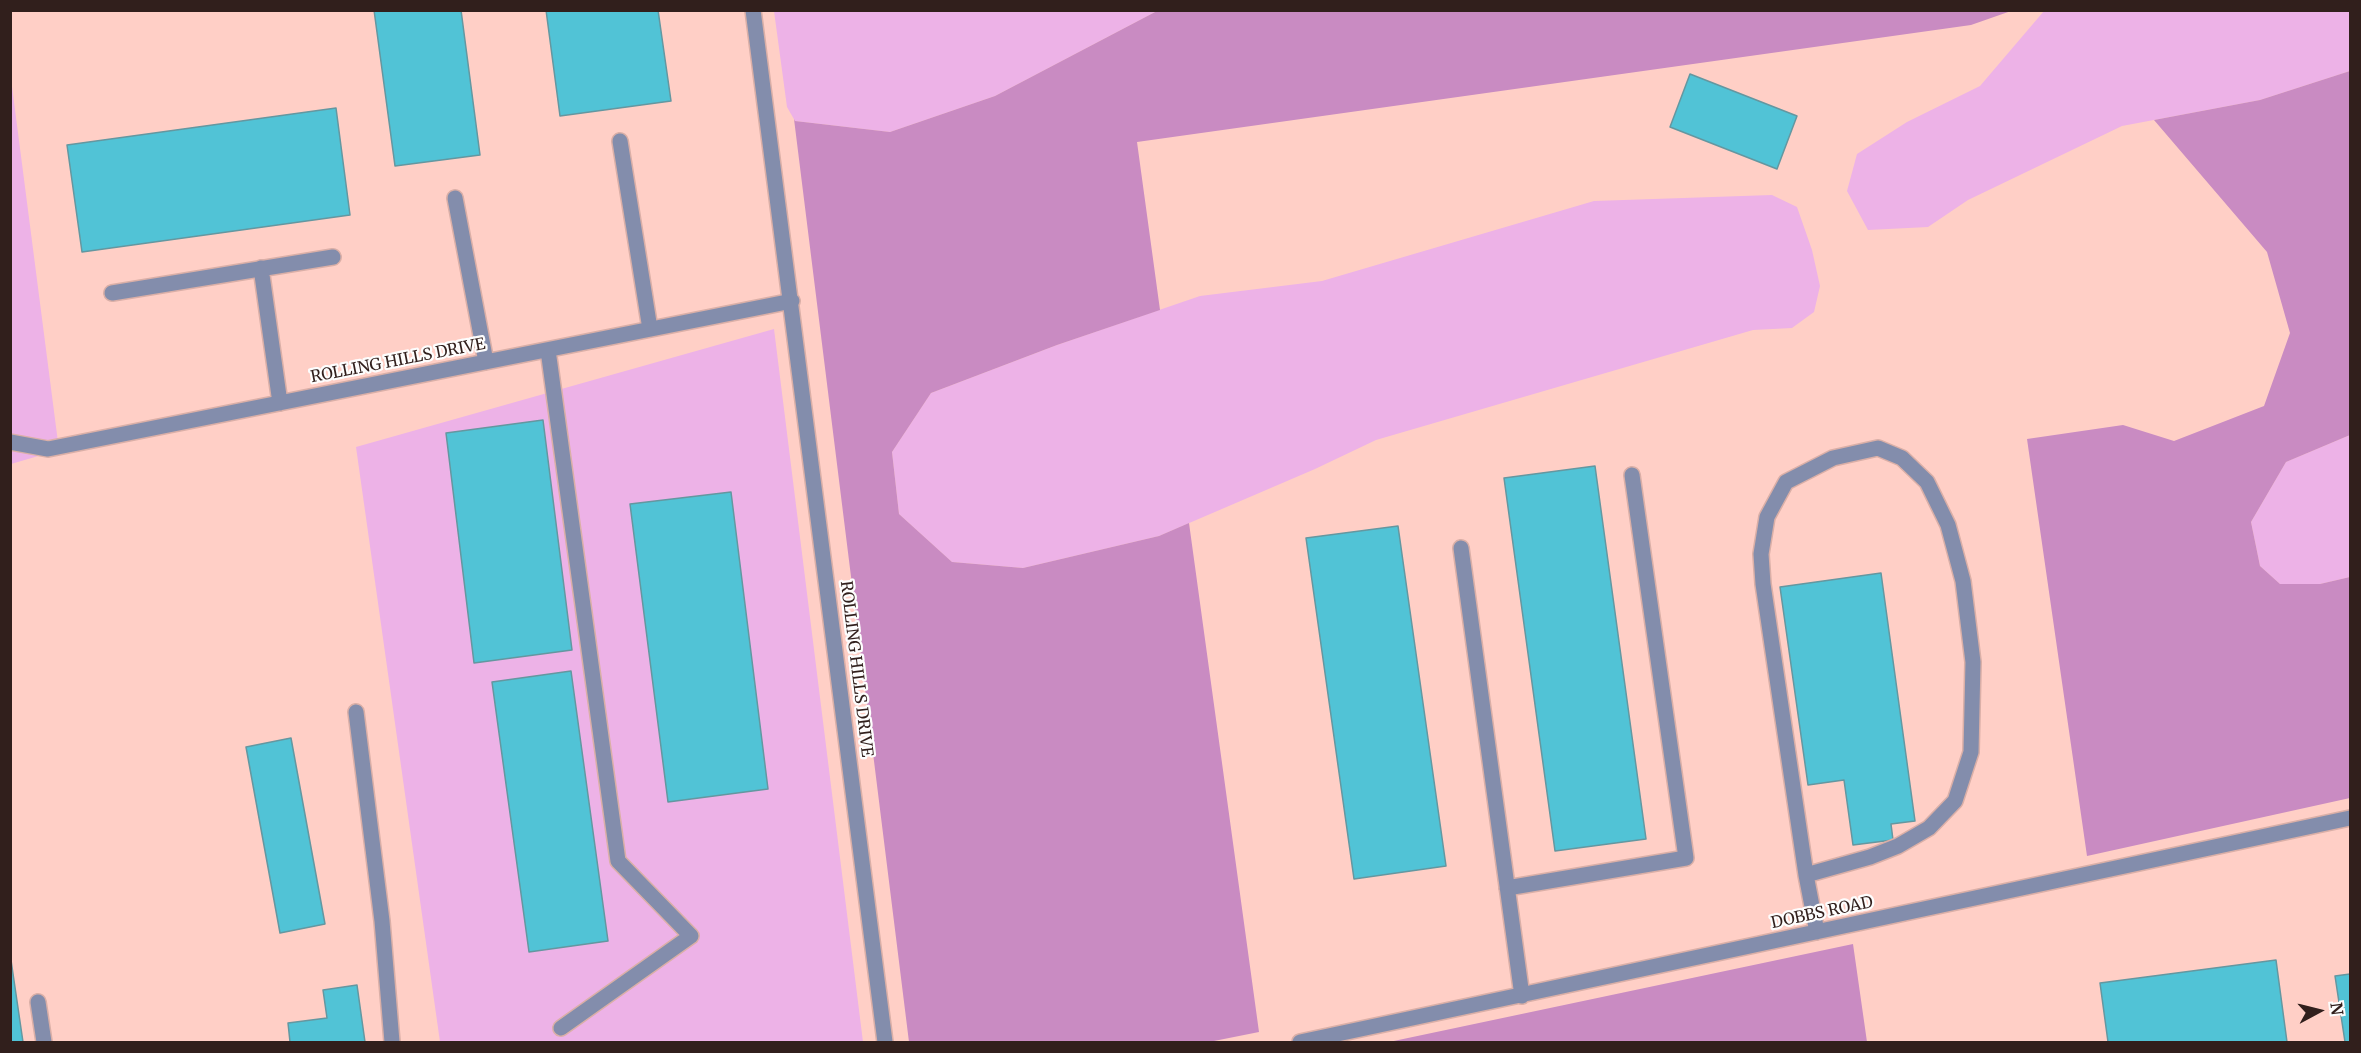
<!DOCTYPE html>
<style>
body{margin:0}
#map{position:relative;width:2361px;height:1053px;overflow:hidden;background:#ffcfc6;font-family:Merriweather,serif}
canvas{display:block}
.frame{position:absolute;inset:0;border:12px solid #311f1c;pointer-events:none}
.north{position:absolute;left:2289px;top:981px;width:60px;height:60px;-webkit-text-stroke:4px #fdfdfd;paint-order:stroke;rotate:83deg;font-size:16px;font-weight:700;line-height:24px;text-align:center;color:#311f1c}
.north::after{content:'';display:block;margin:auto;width:21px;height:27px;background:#311f1c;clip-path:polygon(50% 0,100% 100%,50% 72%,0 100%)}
</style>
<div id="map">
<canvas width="2361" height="1053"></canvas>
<div class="frame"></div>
<div class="north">N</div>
</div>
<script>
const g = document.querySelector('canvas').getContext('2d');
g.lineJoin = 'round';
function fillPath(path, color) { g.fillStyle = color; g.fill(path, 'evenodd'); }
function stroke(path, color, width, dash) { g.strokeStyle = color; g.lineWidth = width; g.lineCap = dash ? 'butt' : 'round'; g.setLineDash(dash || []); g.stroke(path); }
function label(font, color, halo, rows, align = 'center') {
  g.font = font + ' Merriweather,serif'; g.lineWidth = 4.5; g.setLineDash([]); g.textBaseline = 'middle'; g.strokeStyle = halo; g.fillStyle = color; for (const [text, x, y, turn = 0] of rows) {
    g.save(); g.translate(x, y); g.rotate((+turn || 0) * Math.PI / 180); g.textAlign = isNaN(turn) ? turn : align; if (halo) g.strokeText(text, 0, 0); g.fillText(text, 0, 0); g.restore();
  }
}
fillPath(new Path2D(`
 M774,11H1157L995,96L890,132L795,121L787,107Z
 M2044,11H2350V71L2260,100L2122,126L1968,200L1928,227L1868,230L1847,191L1857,154L1907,122L1980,86Z
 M10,71L59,450L11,464H10Z
 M1772,195L1797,207L1812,250L1820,286L1814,312L1792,328L1753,330L1376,440L1315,469L1159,536L1023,568L952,562L899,514L892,452L931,393L1057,345L1200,296L1322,281L1594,201Z
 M774,329L863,1042H440L356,447Z
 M2350,435V577L2320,584H2280L2260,566L2251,522L2286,462Z`), '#edb2e7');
fillPath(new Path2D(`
 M1157,11H2011L1971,25L1137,142L1160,310L1057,345L931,393L892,452L899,514L952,562L1023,568L1159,536L1189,523L1259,1032L1209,1042H909L794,119L795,121L890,132L995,96Z
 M2350,71V435L2286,462L2251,522L2260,566L2280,584H2320L2350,577V798L2087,856L2027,439L2123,425L2174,441L2264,406L2290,333L2267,252L2154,120L2260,100Z
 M1853,944L1867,1042H1389Z`), '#c98bc2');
const building = new Path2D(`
 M374,10H461L480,155L395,166Z
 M546,10H658L671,101L560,116Z
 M1690,74L1797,116L1777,169L1670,127Z
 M336,108L350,215L82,252L67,145Z
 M543,420L572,650L474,663L446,433Z
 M1595,466L1646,839L1555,851L1504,478Z
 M731,492L768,789L668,802L630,504Z
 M1398,526L1446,866L1354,879L1306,538Z
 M1881,573L1915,821L1891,824L1893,840L1853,845L1844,780L1808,785L1780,587Z
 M571,671L608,941L529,952L492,682Z
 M291,738L325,924L280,933L246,747Z
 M11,960L23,1042H10Z
 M2276,960L2287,1042H2108L2100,983Z
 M2350,974V1042H2345L2335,976Z
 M357,985L365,1042H290L288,1023L327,1018L323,990Z`);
fillPath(building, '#51c3d6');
stroke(building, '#6497a0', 1.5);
const minor = new Path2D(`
 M753,10L885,1042
 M620,141L650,329
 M455,198L486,362
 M261,268L280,403
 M112,293L333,257
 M548,350L618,861L691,936L561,1028
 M10,442L48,449L792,301
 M1461,548L1522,996
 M356,712L382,921L392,1042
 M1806,875L1870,857L1898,846L1929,828L1955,801L1971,752L1973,662L1963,581L1948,525L1927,482L1902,458L1878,448L1833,458L1786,482L1767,517L1761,554L1763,584L1806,875L1817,932
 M1507,888L1686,858L1632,475
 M38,1002L44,1042
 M1300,1042L2350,818`);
stroke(minor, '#daafa7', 18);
stroke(minor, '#838dac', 15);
label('16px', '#311f1c', '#fdfdfd', [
 ["ROLLING HILLS DRIVE",398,361,-11],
 ["ROLLING HILLS DRIVE",856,669,83],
 ["DOBBS ROAD",1822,913,-12]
]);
</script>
